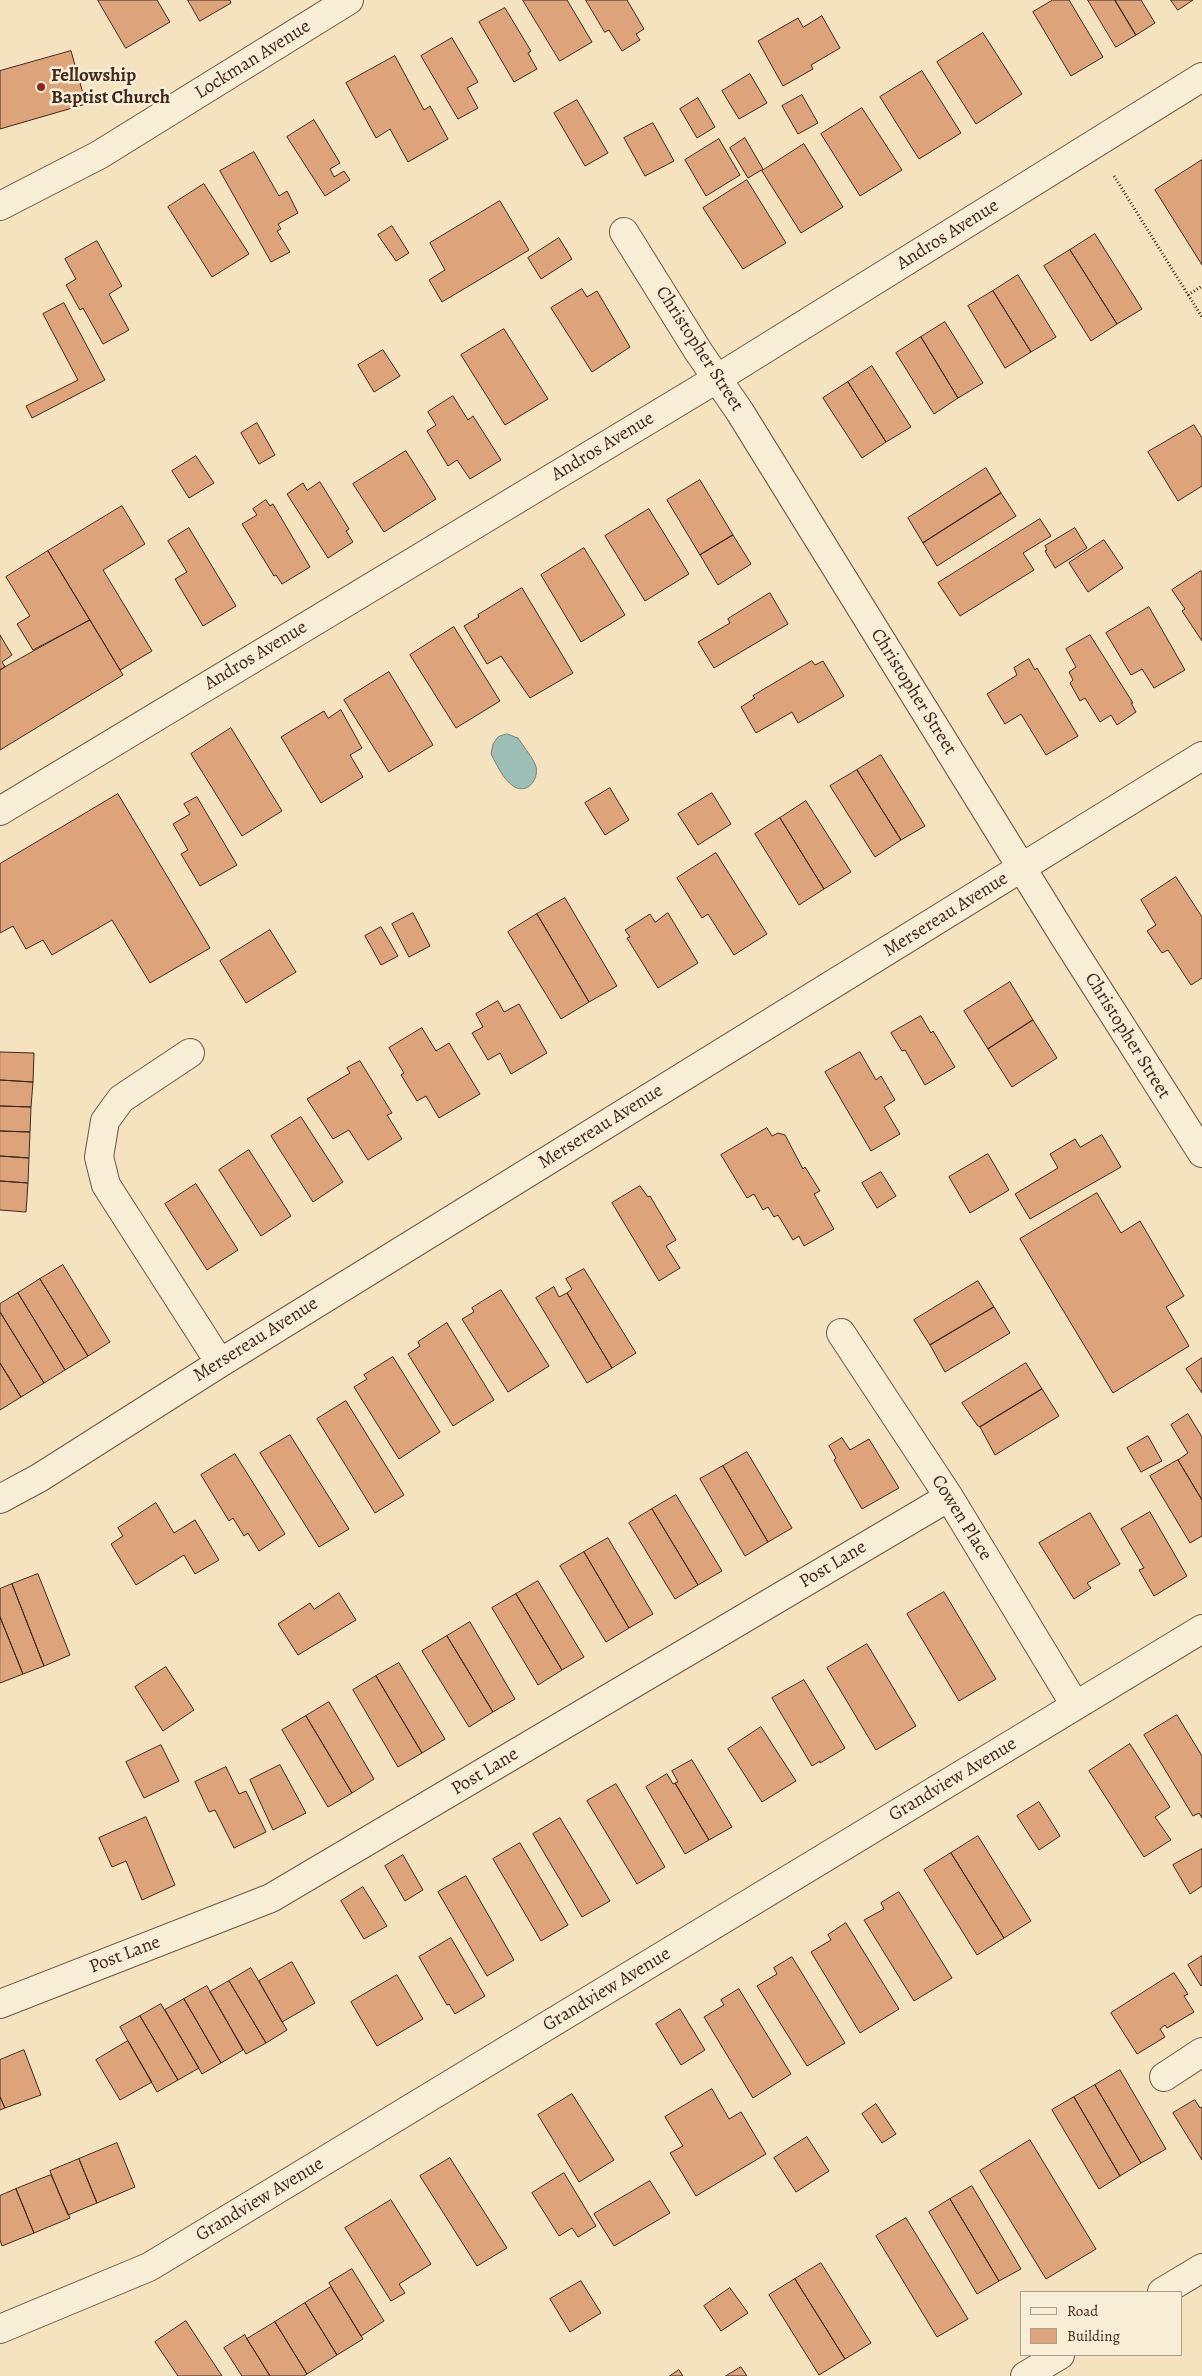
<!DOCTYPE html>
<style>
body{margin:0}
#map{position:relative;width:1202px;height:2376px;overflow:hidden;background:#f4e3be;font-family:Alegreya,serif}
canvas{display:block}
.legend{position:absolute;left:1020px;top:2291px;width:162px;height:65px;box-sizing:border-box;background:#f8edd5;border:1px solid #ae9e8b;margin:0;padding:6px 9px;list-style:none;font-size:15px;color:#40281d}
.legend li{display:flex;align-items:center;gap:10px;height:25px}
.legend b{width:25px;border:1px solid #ae9e8b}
</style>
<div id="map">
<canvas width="1202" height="2376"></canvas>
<ul class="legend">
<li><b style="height:6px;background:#f8edd5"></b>Road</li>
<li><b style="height:14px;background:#dda47c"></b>Building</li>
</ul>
</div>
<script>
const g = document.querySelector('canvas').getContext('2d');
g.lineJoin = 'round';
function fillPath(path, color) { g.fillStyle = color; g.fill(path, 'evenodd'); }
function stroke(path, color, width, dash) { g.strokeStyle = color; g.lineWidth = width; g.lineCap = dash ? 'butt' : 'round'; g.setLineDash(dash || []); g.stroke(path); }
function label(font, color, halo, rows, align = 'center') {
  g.font = font + ' Alegreya,serif'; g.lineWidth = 5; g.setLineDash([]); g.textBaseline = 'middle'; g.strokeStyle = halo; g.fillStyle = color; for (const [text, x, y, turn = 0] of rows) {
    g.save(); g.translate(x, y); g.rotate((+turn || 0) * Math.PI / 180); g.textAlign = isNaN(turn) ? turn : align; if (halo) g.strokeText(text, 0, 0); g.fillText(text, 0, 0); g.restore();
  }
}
const water = new Path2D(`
 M507,734L518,738C523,746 531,755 535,764C541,777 528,796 513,786C503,779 497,765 491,754L493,744L498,737Z`);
fillPath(water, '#9cbeb4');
stroke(water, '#778278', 1);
const building = new Path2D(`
 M98,0H157L170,22L126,48Z
 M188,0H230L231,3L200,21Z
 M523,0H567L592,42L560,61Z
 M586,0H627L644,29L636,34L640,40L622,51L609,30L605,32Z
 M1053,0H1069L1103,57L1071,76L1033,12Z
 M1088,0H1115L1136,35L1116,47Z
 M1115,0H1141L1155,23L1136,35Z
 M1171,0H1193L1178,10Z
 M505,8L531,51L528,53L537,69L514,82L479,22Z
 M822,16L840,48L811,65L813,69L783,86L758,41L798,18L803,27Z
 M983,33L1022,94L976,124L937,62Z
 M452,38L478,82L467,88L478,108L458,119L421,56Z
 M71,51L86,104L0,129V71Z
 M395,56L424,110L430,106L448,139L408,162L390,129L376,138L346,83Z
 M922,71L961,133L919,159L880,97Z
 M750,74L767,103L739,119L722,91Z
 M802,95L818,123L798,134L782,106Z
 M698,98L715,127L697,138L680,109Z
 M577,100L608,153L585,166L554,113Z
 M862,108L902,170L860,196L821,134Z
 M314,120L340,163L330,169L334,177L344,171L350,180L325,196L287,137Z
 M653,123L674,161L645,176L624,138Z
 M745,138L763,169L748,178L730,148Z
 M719,139L740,175L706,196L685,160Z
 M804,144L843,207L801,233L762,171Z
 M254,152L279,196L287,191L298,213L278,224L281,229L277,231L290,252L271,262L220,171Z
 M1202,160V265L1155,190Z
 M747,180L786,243L743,269L703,208Z
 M204,184L249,254L212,277L168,207Z
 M500,201L529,250L442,302L429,280L445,270L430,243Z
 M392,226L409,253L396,261L378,235Z
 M1095,234L1142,309L1117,324L1070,250Z
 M559,238L572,259L541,279L528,258Z
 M97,241L122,286L109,294L129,330L103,344L83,308L80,310L66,285L76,279L65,259Z
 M1070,250L1117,324L1091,341L1044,266Z
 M1018,275L1056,337L1031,352L993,291Z
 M582,289L587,297L597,291L630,347L592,372L551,308Z
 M993,291L1031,352L1005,368L968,306Z
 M64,303L105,380L32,418L26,406L78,380L43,314Z
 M945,322L983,383L958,398L921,337Z
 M504,329L548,399L505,425L461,355Z
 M921,337L958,398L934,414L896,353Z
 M383,350L400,376L374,392L358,365Z
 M872,366L911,427L886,442L848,382Z
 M848,382L886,442L862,458L823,398Z
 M453,396L468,420L473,416L501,460L470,479L457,460L448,466L427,431L436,425L428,412Z
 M257,423L275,455L259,464L241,433Z
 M1194,425L1202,438V486L1178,501L1148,452Z
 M406,451L436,499L384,532L353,484Z
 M196,456L214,483L189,498L172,471Z
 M986,468L1001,493L923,543L908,518Z
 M700,480L733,535L700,555L667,500Z
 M320,482L349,529L346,531L353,542L328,558L287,494L303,483L307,490Z
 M1001,493L1016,516L937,566L923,543Z
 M266,500L270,506L273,504L310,567L282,584L276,575L274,576L242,524L257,515L253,509Z
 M122,506L145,544L103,570L152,651L120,670L48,551Z
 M649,509L689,574L645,601L605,536Z
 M1040,519L1051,536L1023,553L1034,570L960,616L938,583Z
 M189,528L236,606L203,626L175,579L187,572L168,541Z
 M1075,528L1087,548L1055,568L1045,551L1047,550L1045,546Z
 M733,535L751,564L718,585L700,555Z
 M1104,540L1123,568L1088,592L1069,563Z
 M584,548L625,615L581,642L541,575Z
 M48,551L90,620L33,650L17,624L30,616L6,577Z
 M1201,571L1202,573V641L1182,611L1185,609L1172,590Z
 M522,588L573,673L530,698L501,656L487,664L464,626L479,617L478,615Z
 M770,593L788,624L714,668L698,642L730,623L728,619Z
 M1149,607L1185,670L1154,688L1142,669L1131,675L1106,633Z
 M90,620L123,675L0,750V670Z
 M454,627L500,701L456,728L410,655Z
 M0,635L12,655L2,662L5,667L0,670Z
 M1090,635L1133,703H1131L1136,712L1117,725L1111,715L1100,722L1085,698L1080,701L1070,683L1073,680L1069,672L1076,667L1066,649Z
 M1029,659L1035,670L1037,668L1078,736L1046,755L1021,714L1005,724L987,694L1017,675L1014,668Z
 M812,661L815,665L823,661L844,696L798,723L792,712L756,733L741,707L755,698L753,696Z
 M389,672L433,745L389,772L344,700Z
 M341,710L362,748L350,755L363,777L321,803L281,737L324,711L328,718Z
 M231,728L282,811L242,836L191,754Z
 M881,755L925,826L901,840L857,770Z
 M857,770L901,840L875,857L830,786Z
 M610,788L629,820L605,835L585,803Z
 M712,793L731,824L698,845L678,814Z
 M118,794L210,948L150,983L112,920L52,955L43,940L26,949L13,926L0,933V864Z
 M197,797L237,865L200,886L181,854L188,850L173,824L190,814L184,804Z
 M806,801L851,872L824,889L780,818Z
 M780,818L824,889L799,905L755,834Z
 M716,853L767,934L734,955L708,914L702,918L677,878Z
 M1176,877L1202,917V978L1191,985L1168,950L1162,953L1147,931L1156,925L1141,900Z
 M565,898L617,986L589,1002L537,914Z
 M413,913L430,946L409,957L392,924Z
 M668,913L698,963L658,988L627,938L630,937L625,930L650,914L655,922Z
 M537,914L589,1002L561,1019L508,932Z
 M381,927L398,956L381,965L365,936Z
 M270,930L296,972L246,1003L220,961Z
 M1010,982L1033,1020L988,1049L964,1011Z
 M498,1001L504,1012L519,1004L547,1053L511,1074L500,1053L488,1060L472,1033L483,1027L476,1014Z
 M921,1016L931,1033L933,1031L955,1067L925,1085L905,1050L902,1051L891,1033Z
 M1033,1020L1057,1058L1012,1087L988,1049Z
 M422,1028L436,1051L449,1043L480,1094L439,1118L426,1096L417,1101L401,1075L404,1073L389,1048Z
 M0,1052L34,1053L33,1082L0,1080Z
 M860,1052L876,1080L881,1076L895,1100L884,1107L900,1134L871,1151L825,1072Z
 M360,1061L392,1113L387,1115L402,1139L368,1160L349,1130L333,1139L307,1099L350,1073L347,1068Z
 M0,1080L33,1082L31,1107L0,1106Z
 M0,1106L31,1107L30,1132L0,1131Z
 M301,1117L343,1182L313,1202L271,1136Z
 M767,1128L772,1136L778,1133L785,1135L803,1169L805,1167L820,1191L814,1194L834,1229L804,1246L799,1236L793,1240L778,1215L774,1217L768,1207L763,1210L754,1194L747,1198L721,1155Z
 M0,1131L30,1132L29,1158L0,1156Z
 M1102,1135L1121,1167L1030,1219L1015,1194L1058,1168L1050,1154L1075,1139L1080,1147Z
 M249,1150L291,1216L261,1236L219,1170Z
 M988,1154L1009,1190L970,1213L949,1177Z
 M0,1156L29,1158L28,1183L0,1181Z
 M881,1172L896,1196L877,1208L862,1183Z
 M0,1181L28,1183L26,1212L0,1210Z
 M196,1184L238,1250L207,1270L165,1204Z
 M640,1186L648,1197L650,1196L676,1240L666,1246L680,1268L659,1281L612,1203Z
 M1097,1193L1121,1233L1140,1221L1184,1296L1166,1307L1189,1346L1113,1393L1020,1239Z
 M63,1265L110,1342L88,1356L40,1279Z
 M584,1269L636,1353L612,1368L567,1293L572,1289L566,1279Z
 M40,1279L88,1356L65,1370L18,1293Z
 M978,1281L994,1307L930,1345L914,1320Z
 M554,1287L559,1297L567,1293L612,1368L587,1383L536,1298Z
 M501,1290L549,1366L508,1392L462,1319L474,1312L472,1308Z
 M18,1293L65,1370L44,1383L0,1312V1304Z
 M994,1307L1010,1333L945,1372L930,1345Z
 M0,1312L44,1383L21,1397L0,1363Z
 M447,1323L494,1400L453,1426L408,1354L420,1346L418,1342Z
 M393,1357L440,1432L399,1459L354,1387L367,1379L364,1375Z
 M1202,1358V1393L1186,1369Z
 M0,1363L21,1397L0,1410Z
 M1026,1363L1042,1389L980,1427L977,1425L962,1403Z
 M1042,1389L1059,1416L995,1455L980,1427Z
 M346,1401L404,1495L375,1513L317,1419Z
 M1188,1414L1202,1437V1500L1178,1460L1188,1453L1171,1425Z
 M290,1435L349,1529L319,1547L260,1453Z
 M1148,1436L1162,1461L1141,1472L1127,1448Z
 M842,1438L850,1450L869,1439L899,1488L862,1509L834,1460L836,1458L829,1446Z
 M747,1452L792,1528L768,1542L723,1466Z
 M235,1454L285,1534L259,1551L248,1533L244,1536L233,1518L229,1521L201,1475Z
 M1178,1460L1202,1500V1536L1190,1543L1150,1476Z
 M723,1466L768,1542L745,1556L700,1479Z
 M676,1495L722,1571L698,1585L652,1509Z
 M156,1503L174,1533L195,1520L219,1560L195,1574L184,1555L136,1585L111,1544L123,1536L118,1528Z
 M652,1509L698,1585L675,1599L629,1523Z
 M1150,1512L1187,1576L1154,1596L1139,1570L1144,1568L1121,1529Z
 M1090,1513L1120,1564L1087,1583L1091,1588L1074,1599L1039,1543Z
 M608,1538L653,1614L629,1628L584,1552Z
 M584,1552L629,1628L606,1642L560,1566Z
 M38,1574L70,1655L44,1666L12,1584Z
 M538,1581L584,1657L562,1670L516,1594Z
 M12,1584L44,1666L23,1674L0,1617V1589Z
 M944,1592L996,1679L959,1701L907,1614Z
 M339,1593L356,1620L298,1655L278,1624L310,1603L314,1609Z
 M516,1594L562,1670L538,1685L492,1608Z
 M0,1617L23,1674L0,1683Z
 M470,1622L515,1699L493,1712L447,1636Z
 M447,1636L493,1712L469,1727L422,1651Z
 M867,1644L916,1726L876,1750L827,1668Z
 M399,1663L445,1739L422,1753L376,1676Z
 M166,1667L194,1710L163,1731L135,1687Z
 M376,1676L422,1753L398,1767L353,1690Z
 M804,1680L845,1748L820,1763V1761L812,1766L772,1698Z
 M329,1702L374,1779L352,1793L306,1716Z
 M1177,1715L1202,1756V1818L1199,1813L1193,1816L1144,1735Z
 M306,1716L352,1793L328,1807L282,1730Z
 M761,1727L796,1781L762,1802L728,1749Z
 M1130,1744L1170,1807L1155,1817L1171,1840L1144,1857L1089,1771Z
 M161,1745L179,1781L144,1798L126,1762Z
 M692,1760L732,1827L709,1840L675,1783L678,1782L672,1771Z
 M280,1765L306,1813L273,1830L250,1780Z
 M226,1767L239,1794L246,1791L266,1832L234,1848L215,1810L209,1812L195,1782Z
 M667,1774L673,1784L675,1783L709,1840L685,1854L646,1787Z
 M616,1784L665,1867L637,1884L587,1801Z
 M1039,1802L1060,1836L1039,1850L1017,1816Z
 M146,1817L175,1885L142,1900L126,1861L112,1867L99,1838Z
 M560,1818L610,1901L582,1917L533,1834Z
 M978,1836L1031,1921L1004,1938L951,1853Z
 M520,1843L568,1925L541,1941L493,1859Z
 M1202,1849V1886L1190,1894L1173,1865Z
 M951,1853L1004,1938L977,1955L924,1870Z
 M403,1855L423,1890L405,1901L385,1866Z
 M466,1876L514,1960L487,1976L438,1892Z
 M363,1887L387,1926L364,1939L341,1901Z
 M899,1892L952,1978L914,2001L864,1920L884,1909L881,1903Z
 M846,1923L899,2009L860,2033L811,1952L831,1940L828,1935Z
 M451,1938L485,1996L455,2014L449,2004L447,2005L419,1957Z
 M1202,1956V1985L1201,1986L1188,1965Z
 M792,1957L845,2043L807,2066L757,1986L777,1974L774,1968Z
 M292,1962L315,2003L282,2022L259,1981Z
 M251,1968L287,2030L266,2043L229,1981Z
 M1174,1973L1188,1994L1184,1996L1194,2012L1167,2028L1165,2025L1160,2029L1165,2037L1137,2054L1111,2013Z
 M397,1975L423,2019L377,2046L351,2002Z
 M229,1981L266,2043L246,2054L210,1992Z
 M207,1986L243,2050L221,2063L184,1999Z
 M739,1989L791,2074L753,2098L704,2017L724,2005L721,2000Z
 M184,1999L221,2063L202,2074L165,2010Z
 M161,2004L199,2068L178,2080L140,2016Z
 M680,2009L705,2050L681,2065L656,2024Z
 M140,2016L178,2080L157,2092L120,2027Z
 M128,2041L152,2082L120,2100L96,2060Z
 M24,2050L41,2095L5,2108L0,2097V2060Z
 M1120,2070L1166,2149L1141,2163L1095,2085Z
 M1095,2085L1141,2163L1120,2176L1074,2097Z
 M712,2089L729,2119L741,2112L766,2154L696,2196L670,2153L683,2146L665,2117Z
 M572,2094L614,2160L579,2182L538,2115Z
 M0,2097L5,2108L0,2110Z
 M1074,2097L1120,2176L1099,2189L1052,2110Z
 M1195,2100L1200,2108L1202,2107V2160L1173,2113Z
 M876,2104L896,2134L882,2143L862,2114Z
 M807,2137L829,2171L796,2192L774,2158Z
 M1030,2140L1096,2249L1046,2279L980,2171Z
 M117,2143L135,2187L97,2203L79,2159Z
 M450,2158L507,2248L477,2266L420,2176Z
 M79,2159L97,2203L68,2215L50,2171Z
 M564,2173L596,2226L578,2237L572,2228L559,2236L532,2193Z
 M51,2175L70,2218L34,2233L16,2189Z
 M650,2181L670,2213L614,2246L594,2214Z
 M972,2186L1021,2269L999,2281L950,2199Z
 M16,2189L34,2233L2,2246L0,2240V2196Z
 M950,2199L999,2281L977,2294L929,2212Z
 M391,2200L431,2264L399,2284L405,2293L391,2301L345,2228Z
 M906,2218L968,2319L937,2337L876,2236Z
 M821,2263L871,2343L845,2359L795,2279Z
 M352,2269L384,2321L361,2336L329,2283Z
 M795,2279L845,2359L819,2375L769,2295Z
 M581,2281L601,2313L570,2332L550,2299Z
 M331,2287L363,2339L337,2355L305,2303Z
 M730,2288L748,2313L721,2331L704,2306Z
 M305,2303L337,2355L307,2374L275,2322Z
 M186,2321L222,2376H178L155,2342Z
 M275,2322L307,2374L304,2376H270L247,2339Z
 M245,2335L247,2339L270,2376H242L224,2348Z
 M741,2367L747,2376H726Z
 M679,2370L683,2376H670Z`);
fillPath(building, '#dda47c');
stroke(building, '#40281d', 1);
const minor = new Path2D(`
 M0,206L99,155L349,0
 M624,232L698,351L740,412L1062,933L1202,1153
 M0,811L718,378L1202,77
 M190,1053L121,1099L105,1121L99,1157L106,1185L220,1363
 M841,1333L949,1497L1075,1705
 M0,1499L39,1478L220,1363L1202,756
 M0,2004L271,1898L949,1497
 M1164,2077L1202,2052
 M1162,2292L1202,2268
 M0,2329L149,2267L1202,1629
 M1025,2376L1060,2355`);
stroke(minor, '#6d5745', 30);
stroke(new Path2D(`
 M1114,176L1202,317
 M1188,295L1202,286`), '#40281d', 3, [1, 2.5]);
stroke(minor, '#f8edd5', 28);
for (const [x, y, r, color] of [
 [41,87,5,"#8f2418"]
]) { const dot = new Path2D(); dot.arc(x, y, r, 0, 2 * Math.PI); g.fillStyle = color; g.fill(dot); stroke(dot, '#f8edd5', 2); }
label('19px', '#40281d', '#f8edd5', [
 ["Lockman Avenue",253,60,-32],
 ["Andros Avenue",948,235,-32],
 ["Christopher Street",699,349,57],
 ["Andros Avenue",603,447,-31],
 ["Andros Avenue",256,656,-31],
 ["Christopher Street",913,692,58],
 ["Mersereau Avenue",946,915,-32],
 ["Christopher Street",1127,1036,58],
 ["Mersereau Avenue",601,1127,-32],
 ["Mersereau Avenue",256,1340,-32],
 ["Cowen Place",961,1518,58],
 ["Post Lane",833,1565,-31],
 ["Post Lane",485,1772,-31],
 ["Grandview Avenue",953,1780,-31],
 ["Post Lane",125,1955,-21],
 ["Grandview Avenue",607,1990,-31],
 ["Grandview Avenue",260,2200,-31]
]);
label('bold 19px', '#40281d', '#f8edd5', [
 ["Fellowship",51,76],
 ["Baptist Church",51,98]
], 'left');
</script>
